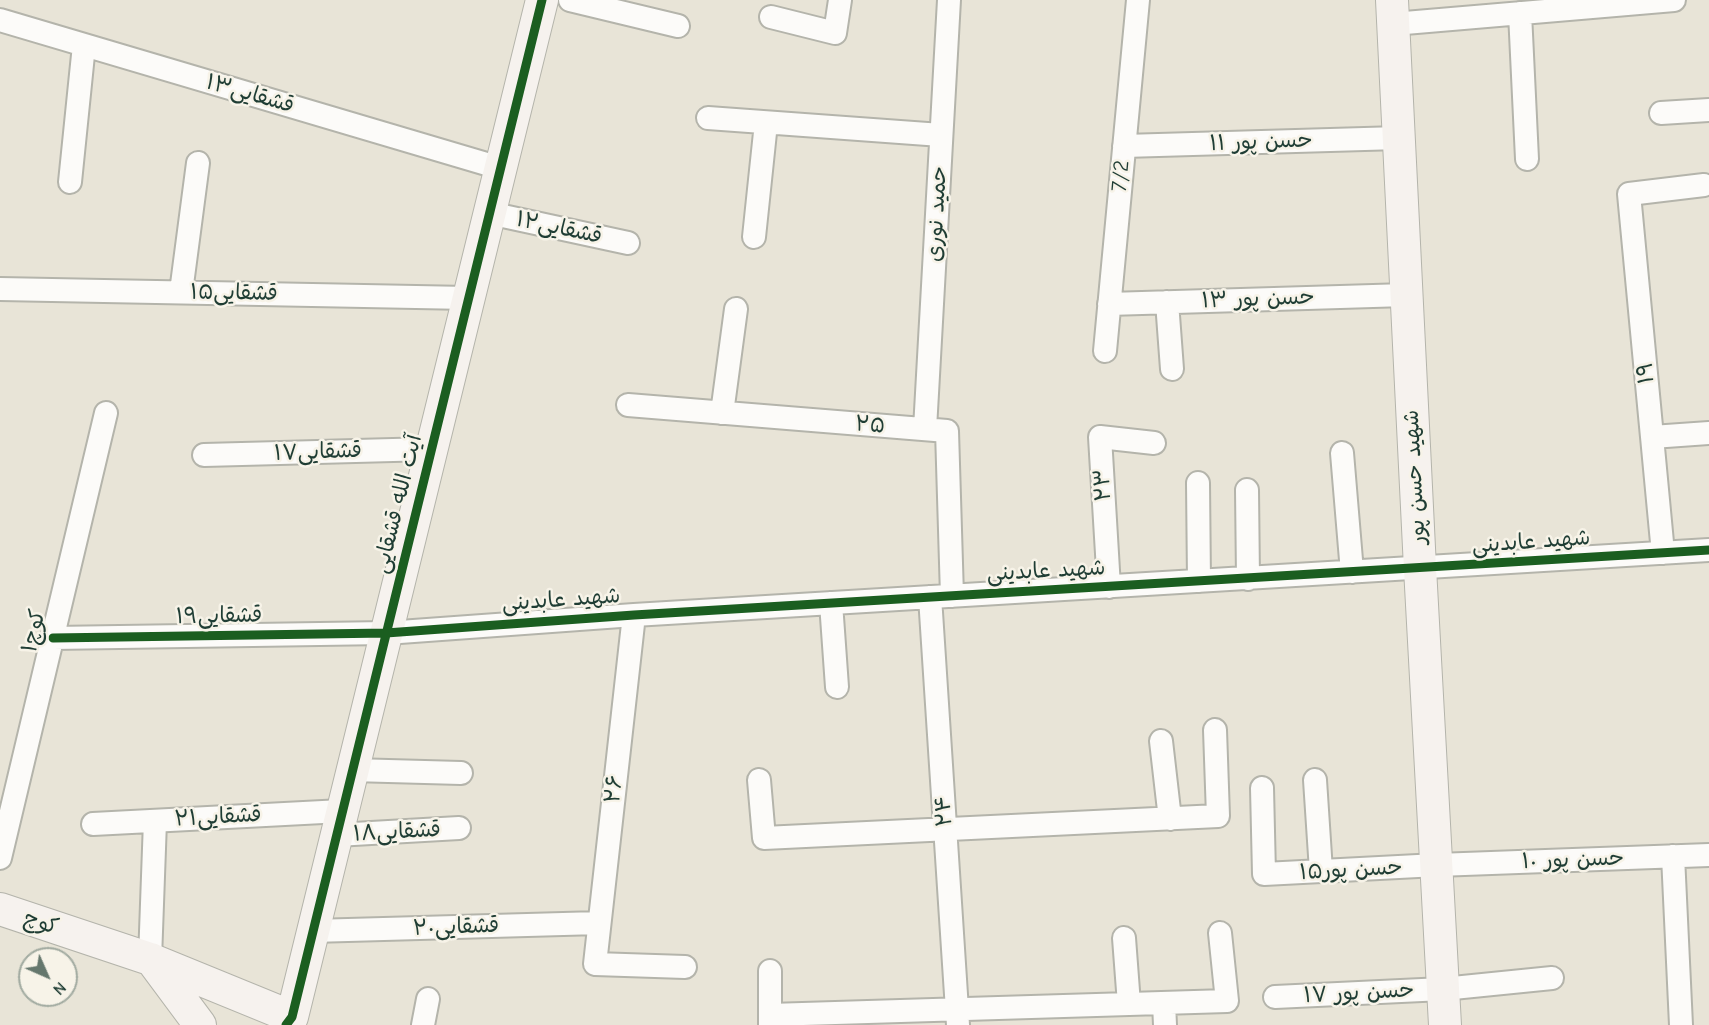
<!DOCTYPE html>
<meta charset="utf-8">
<style>
body{margin:0}
#map{position:relative;width:1709px;height:1025px;overflow:hidden;background:#e8e4d7;font-family:"Comic Neue",sans-serif}
canvas{display:block}
.north{position:absolute;left:18px;top:947px;width:60px;height:60px;box-sizing:border-box;background:#f7f3e8;border:2px solid #a1aaa0;border-radius:50%;rotate:135deg;font-size:16px;font-weight:700;line-height:24px;text-align:center;color:#1f3d34}
.north::after{content:'';display:block;margin:auto;width:21px;height:27px;background:#65776d;clip-path:polygon(50% 0,100% 100%,50% 72%,0 100%)}
</style>
<div id="map">
<canvas width="1709" height="1025"></canvas>
<div class="north">N</div>
</div>
<script>
const g = document.querySelector('canvas').getContext('2d');
g.lineJoin = 'round';
function stroke(path, color, width, dash) { g.strokeStyle = color; g.lineWidth = width; g.lineCap = dash ? 'butt' : 'round'; g.setLineDash(dash || []); g.stroke(path); }
function label(font, color, halo, rows, align = 'center') {
  g.font = font + ' "Comic Neue","Playpen Sans Arabic",sans-serif'; g.lineWidth = 5; g.setLineDash([]); g.textBaseline = 'middle'; g.strokeStyle = halo; g.fillStyle = color; for (const [text, x, y, turn = 0] of rows) {
    g.save(); g.translate(x, y); g.rotate((+turn || 0) * Math.PI / 180); g.textAlign = isNaN(turn) ? turn : align; if (halo) g.strokeText(text, 0, 0); g.fillText(text, 0, 0); g.restore();
  }
}
const street = new Path2D(`
 M570,0L678,26
 M1520,13L1527,159
 M771,17L835,33L840,0
 M0,20L500,168
 M1393,24L1674,0
 M1661,113L1709,110
 M708,118L941,135
 M1124,146L1399,138
 M70,182L84,45
 M489,213L628,243
 M754,237L766,123
 M0,289L468,298
 M181,292L198,163
 M1167,302L1172,369
 M1109,304L1406,295
 M1105,351L1138,0
 M628,405L947,431L952,596
 M722,413L736,309
 M925,429L949,0
 M1652,437L1709,433
 M1342,453L1352,572
 M204,455L431,449
 M1198,483L1199,581
 M1247,490L1248,579
 M1663,553L1629,194L1704,185
 M1109,587L1100,437L1154,443
 M930,597L958,1025
 M831,603L837,687
 M634,615L595,964L685,967
 M53,638L386,633L634,615L1709,550
 M1161,741L1170,819
 M352,770L461,773
 M759,780L764,838L1218,816L1215,730
 M1315,780L1321,871
 M1262,788L1264,874L1437,865L1709,855
 M93,824L342,811
 M336,835L459,828
 M1673,856L1681,1025
 M0,858L106,413
 M312,931L599,923
 M1124,938L1129,1004
 M150,959L155,821
 M1275,997L1443,989L1552,978
 M1164,1003L1165,1025
 M770,1015L1227,1001L1220,933
 M423,1025L428,999
 M770,1025V971`);
const secondary = new Path2D(`
 M1392,0L1420,568L1445,1025
 M0,909L150,959L292,1017
 M151,959L200,1025
 M286,1025L292,1017L542,0`);
stroke(street, '#b4b4ab', 26);
stroke(secondary, '#b4b4ab', 34);
stroke(street, '#fcfbf9', 22);
stroke(secondary, '#f6f2ee', 32);
stroke(new Path2D(`
 M53,638L386,633L634,615L1709,550
 M286,1025L292,1017L542,0`), '#1b5e20', 9);
label('22px', '#1f3d34', '#f7f3e8', [
 ["قشقایی۱۳",250,94,16],
 ["۱۱ حسن پور",1261,142,-2],
 ["7/2",1121,176,-85],
 ["حمید نوری",937,214,-87],
 ["قشقایی۱۲",559,228,12],
 ["۱۵قشقایی",234,293,1],
 ["۱۳ حسن پور",1258,299,-2],
 ["۱۹",1646,373,-95],
 ["۲۵",870,425,5],
 ["۱۷قشقایی",318,452,-2],
 ["شهید حسن پور",1415,477,-93],
 ["۲۳",1103,485,-93],
 ["آیت الله قشقایی",398,504,-76],
 ["شهید عابدینی",1531,542,-4],
 ["شهید عابدینی",1046,571,-3],
 ["شهید عابدینی",561,600,-4],
 ["۱۹قشقایی",219,616,-1],
 ["کوچ۱",34,631,-77],
 ["۲۶",614,789,-84],
 ["۲۴",944,811,-94],
 ["قشقایی۲۱",218,817,-3],
 ["۱۸قشقایی",397,832,-3],
 ["۱۰ حسن پور",1573,860,-2],
 ["حسن پور۱۵",1351,870,-3],
 ["کوچ",41,923,18],
 ["۲۰قشقایی",456,927,-2],
 ["۱۷ حسن پور",1359,993,-3]
]);
</script>
